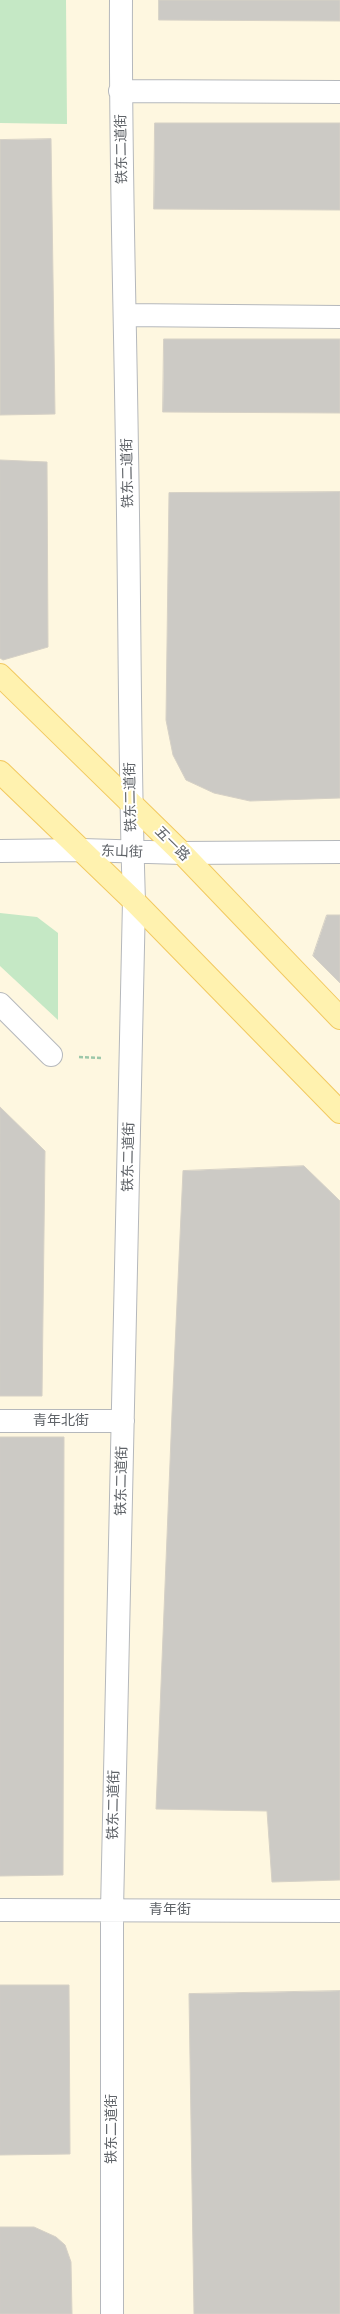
<!DOCTYPE html>
<meta charset="utf-8">
<style>
body{margin:0}
canvas{display:block;background:#f1efe8}
</style>
<canvas width="340" height="2314"></canvas>
<script>
const g = document.querySelector('canvas').getContext('2d');
g.lineJoin = 'round';
function fillPath(path, color) { g.fillStyle = color; g.fill(path, 'evenodd'); }
function stroke(path, color, width, dash) { g.strokeStyle = color; g.lineWidth = width; g.lineCap = dash ? 'butt' : 'round'; g.setLineDash(dash || []); g.stroke(path); }
function label(font, color, halo, rows, align = 'center') {
  g.font = font + ' "Noto Sans","Noto Sans SC",sans-serif'; g.lineWidth = 4; g.setLineDash([]); g.textBaseline = 'middle'; g.strokeStyle = halo; g.fillStyle = color; for (const [text, x, y, turn = 0] of rows) {
    g.save(); g.translate(x, y); g.rotate((+turn || 0) * Math.PI / 180); g.textAlign = isNaN(turn) ? turn : align; if (halo) g.strokeText(text, 0, 0); g.fillText(text, 0, 0); g.restore();
  }
}
fillPath(new Path2D(`
 M0,0H340V2314H0Z`), '#fef7e0');
fillPath(new Path2D(`
 M0,0H66L67,124L0,123Z
 M0,913L37,917L58,933V1020L0,966Z`), '#c5e8c5');
const building = new Path2D(`
 M159,0H340V21L159,20Z
 M155,123H340V210L154,209Z
 M51,139L55,414L0,415V140Z
 M164,339H340V413L163,412Z
 M0,460L47,462L48,647L3,660L0,658Z
 M340,492V798L250,801L214,793L186,780L173,755L166,720L169,493Z
 M327,915H340V983L313,956Z
 M0,1107L45,1151L42,1396H0Z
 M304,1166L340,1201V1880L272,1882L267,1811L156,1809L172,1413L183,1171Z
 M0,1437H64L63,1875L0,1876Z
 M0,1985H69L70,2154L0,2155Z
 M340,1991V2314H194L189,1994Z
 M0,2227H34L56,2237L65,2245L71,2262L72,2314H0Z`);
fillPath(building, '#cccac5');
stroke(building, '#d6d1c6', 1);
const minor = new Path2D(`
 M120,91L340,92
 M125,315L340,317
 M0,851L82,850L182,853L340,852
 M0,1004L51,1055
 M0,1421H123
 M0,1910L340,1911
 M112,2314V1910L134,901C129,751 130,602 127,453C125,302 120,151 121,0`);
const major = new Path2D(`
 M0,675L182,853L340,1018
 M0,772L134,901L340,1112`);
stroke(minor, '#b5b8bc', 24);
stroke(major, '#f2c960', 24);
stroke(new Path2D(`
 M79,1057L102,1058`), '#9cc7a9', 2.5, [4, 2]);
stroke(minor, '#fff', 22);
stroke(major, '#fff2af', 22);
label('14px', '#5f6368', '#fff', [
 ["铁东二道街",122,149,-91],
 ["铁东二道街",128,473,-91],
 ["铁东二道街",131,797,-91],
 ["五一路",172,844,45],
 ["东山街",122,852,2],
 ["铁东二道街",129,1157,-89],
 ["青年北街",61,1421],
 ["铁东二道街",122,1481,-89],
 ["铁东二道街",114,1805,-89],
 ["青年街",170,1910],
 ["铁东二道街",112,2129,-90]
]);
</script>
